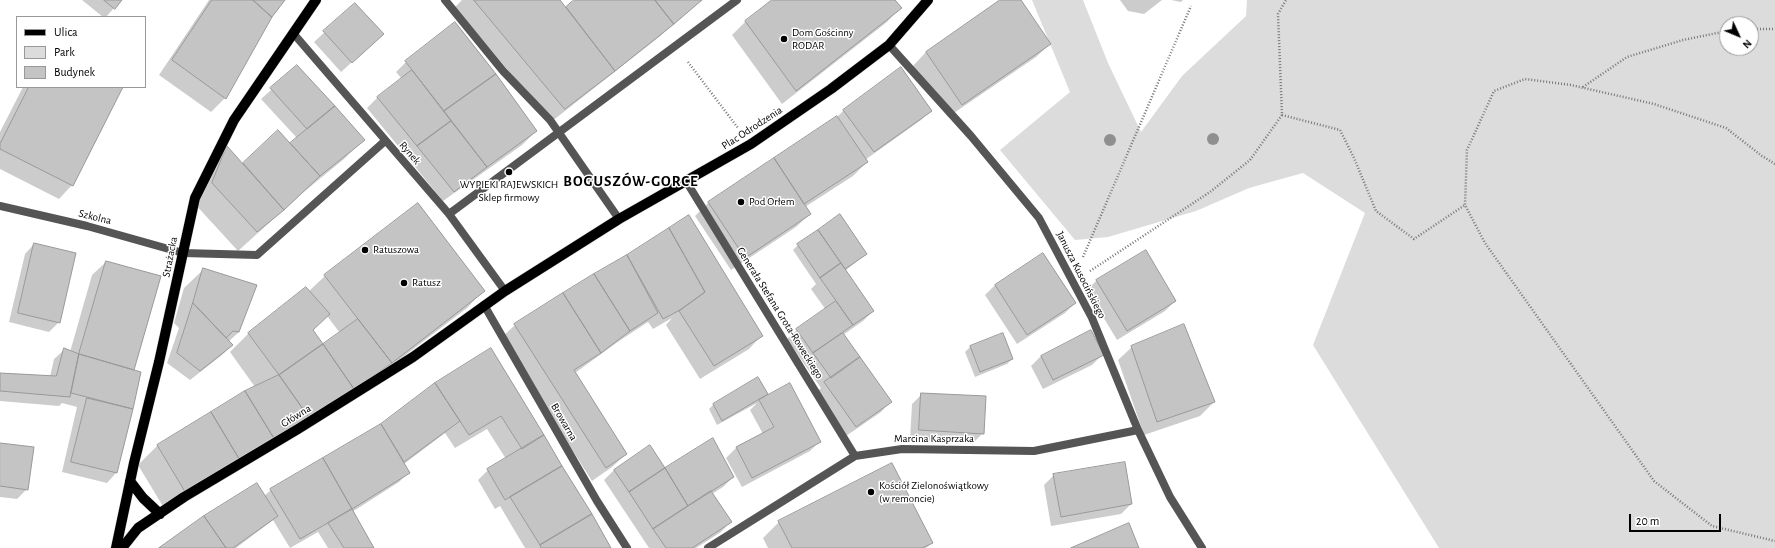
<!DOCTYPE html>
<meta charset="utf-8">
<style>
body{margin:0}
#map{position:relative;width:1775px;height:548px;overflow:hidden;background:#fff;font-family:"Alegreya Sans",sans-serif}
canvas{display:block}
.legend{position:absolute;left:16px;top:16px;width:130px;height:72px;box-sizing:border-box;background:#fff;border:1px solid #999;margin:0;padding:5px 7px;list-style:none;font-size:12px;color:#000}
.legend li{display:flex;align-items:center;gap:8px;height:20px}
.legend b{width:20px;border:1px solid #999}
.north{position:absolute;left:1719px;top:16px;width:40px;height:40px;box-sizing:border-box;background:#fff;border:1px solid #999;border-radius:50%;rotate:134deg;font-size:11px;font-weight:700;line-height:16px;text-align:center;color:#000}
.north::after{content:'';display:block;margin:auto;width:14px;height:18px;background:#000;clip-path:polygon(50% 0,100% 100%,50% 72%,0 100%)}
.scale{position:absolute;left:1629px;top:514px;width:92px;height:18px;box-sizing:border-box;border:2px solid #000;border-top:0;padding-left:5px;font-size:12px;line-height:14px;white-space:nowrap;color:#000;-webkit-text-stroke:3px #fff;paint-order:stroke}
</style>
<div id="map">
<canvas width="1775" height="548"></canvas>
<ul class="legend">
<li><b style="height:5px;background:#000"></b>Ulica</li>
<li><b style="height:11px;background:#dcdcdc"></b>Park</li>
<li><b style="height:11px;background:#c4c4c4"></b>Budynek</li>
</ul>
<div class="north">N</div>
<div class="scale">20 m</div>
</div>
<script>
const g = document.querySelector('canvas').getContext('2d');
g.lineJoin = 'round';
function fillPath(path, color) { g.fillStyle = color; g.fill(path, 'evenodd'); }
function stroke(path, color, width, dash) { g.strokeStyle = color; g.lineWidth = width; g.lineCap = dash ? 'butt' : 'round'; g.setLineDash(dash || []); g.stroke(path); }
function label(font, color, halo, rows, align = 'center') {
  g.font = font + ' "Alegreya Sans",sans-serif'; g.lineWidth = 3; g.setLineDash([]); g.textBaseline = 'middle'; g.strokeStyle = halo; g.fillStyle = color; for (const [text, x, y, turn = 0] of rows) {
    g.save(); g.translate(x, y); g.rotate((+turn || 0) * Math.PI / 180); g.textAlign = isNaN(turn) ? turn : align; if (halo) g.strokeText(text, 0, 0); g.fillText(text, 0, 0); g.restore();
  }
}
fillPath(new Path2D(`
 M1032,0H1083L1108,63L1141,132L1182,76L1246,16L1247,0H1775V548H1439L1313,345L1365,213L1303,173L1249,188L1196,211L1108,237L1075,240L1000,150L1070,92ZM1727,24H1751V48H1727Z`), '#dcdcdc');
fillPath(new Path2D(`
 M82,0H121L106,17H103Z
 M209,0H284L271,17L225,98L211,112L159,75Z
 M462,0H559L566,8L576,0H701L659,37L551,122L455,7Z
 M773,0H894L900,8L887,22L782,104L732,35L745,22Z
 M1002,0H1019L1050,44L1036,57L948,117L913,66L926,52Z
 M1120,0H1162L1144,14L1128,11Z
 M1171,0H1183L1181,2Z
 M355,4L372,44L341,72L314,42Z
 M406,62L536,131L522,145L443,201L367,108L377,98L402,79L396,72Z
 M297,67L363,140L344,159L300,195L238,251L194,203L208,166L227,147L243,165L278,131L290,144L297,138L261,99Z
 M23,87H122L72,185L59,199L0,169V132Z
 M844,110H931L921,120L865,160L867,162L853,176L805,207L810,214L796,227L731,270L695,216L709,202L835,119Z
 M668,230L762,335L749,349L700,379L666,325L672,318L653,329L648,322L619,341L575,373L626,454L612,467L592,481L501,338L515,325Z
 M34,244L59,322L49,332L9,322L25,254Z
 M798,245L866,254L845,271L873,311L863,321L843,335L890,402L881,412L846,436L815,393L821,388L787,339L797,330L826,310L811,289L816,284L793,250Z
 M1043,254L1075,303L1065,313L1017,344L985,295L995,285Z
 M106,262L133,371L140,373L116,473L107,483L62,472L77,407L62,403L59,406L0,401V374L50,377L54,359L64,350L70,352L92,275Z
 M204,269L239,332L228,342L232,345L222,355L190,380L167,363L179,328L174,323L184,288Z
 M325,276L483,291L467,308L374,379L167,513L138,465L157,446L255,387L230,352L249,333L309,291ZM327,316L340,333L319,347L312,330Z
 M1097,280L1175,301L1165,311L1117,340L1087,290Z
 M1002,334L1012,359L1007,364L975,377L965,352L970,347Z
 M1132,347L1214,402L1200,416L1144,435L1118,360Z
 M491,350L610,548H525L500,506L495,509L478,480L488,470L506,459L487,429L455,448L445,433L404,464L409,472L399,482L352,512L373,548H328L318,532L290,548L273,520L236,548H161L264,496L271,490L381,425L434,385Z
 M1102,355L1092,365L1043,389L1031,366L1041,356Z
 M767,394L764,398L820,441L810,451L742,487L726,458L736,448L763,434L750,410L757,403L717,425L709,409L714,404Z
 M922,394L983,433L973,443L910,440L912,404Z
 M0,444L27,489L17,499L0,497Z
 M649,447L664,469L733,477L723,487L712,494L730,522L721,532L696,548H649L604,480L614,470Z
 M1054,475L1131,504L1121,514L1051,526L1044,485Z
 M779,522L932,543L926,548H768L763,538Z`), '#0003');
const building = new Path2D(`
 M104,0H122L115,9Z
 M212,0H253L272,17L226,99L172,60Z
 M253,0H285L272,17Z
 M474,0H560L615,71L565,109Z
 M574,0H655L674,24L615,71L566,7Z
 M655,0H702L674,24Z
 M772,0H895L902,8L796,91L745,21Z
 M1000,0H1021L1051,44L962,105L926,52Z
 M355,3L384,34L352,63L323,31Z
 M455,22L496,74L444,111L405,61Z
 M297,65L335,106L307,129L270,88Z
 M901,67L932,111L874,152L843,110Z
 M412,70L451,121L417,146L377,97Z
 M496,74L537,131L487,167L444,111Z
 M29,87H123L73,186L0,149V144Z
 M335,106L365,140L320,176L290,143Z
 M837,116L868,162L804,204L774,158Z
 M451,121L487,167L454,192L417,146Z
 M278,130L320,176L284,210L243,163Z
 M227,146L284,210L257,232L212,183Z
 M774,158L811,214L745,258L708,202Z
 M418,203L485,291L392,363L324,275Z
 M840,214L867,254L845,269L818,230Z
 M689,215L763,336L714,366L679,311L705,292L669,228Z
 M669,228L705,292L680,310L663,319L627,255Z
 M818,230L841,263L820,278L797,244Z
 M34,243L76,253L60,323L18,313Z
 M1146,250L1176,301L1127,331L1096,280Z
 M1043,253L1076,303L1027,335L995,285Z
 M627,255L658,313L630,331L594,274Z
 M106,261L161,276L134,370L79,354Z
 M841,263L874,311L853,325L820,278Z
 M203,268L257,285L239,332L233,331L226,338L193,303Z
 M594,274L630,331L601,353L563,293Z
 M306,287L330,314L313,330L323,344L279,375L248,333Z
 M563,293L601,353L574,370L627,454L606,468L514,324Z
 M836,301L853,325L813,353L796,329Z
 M193,303L233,345L200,371L177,353Z
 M358,319L392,363L354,389L323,344Z
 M1184,324L1215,402L1157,422L1131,346Z
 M1091,330L1104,355L1053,380L1041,356Z
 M843,333L860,357L831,378L813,353Z
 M1003,333L1013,359L980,372L970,346Z
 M323,344L354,389L310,419L279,375Z
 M64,348L79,354L70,397L0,391V373L56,376Z
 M491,348L544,435L522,449L501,416L469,435L435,383Z
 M79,354L141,372L133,409L71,393Z
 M860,357L892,402L856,427L824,382Z
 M279,375L310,419L275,440L245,391Z
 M758,377L768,394L722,421L713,404Z
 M435,383L460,421L404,462L381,424Z
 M790,383L821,442L752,478L736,447L774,427L759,400Z
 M245,391L275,440L241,462L211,412Z
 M921,393L986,396L984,434L919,430Z
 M87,398L133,409L117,473L71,462Z
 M211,412L241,462L187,495L157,445Z
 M381,424L410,473L352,509L323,458Z
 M544,435L562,466L505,500L487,469Z
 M713,438L734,477L688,506L665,468Z
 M0,443L34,447L28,490L0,486Z
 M650,445L665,468L629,492L614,470Z
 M323,458L352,509L300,539L270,489Z
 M1125,462L1132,504L1061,517L1053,474Z
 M892,463L933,543L922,548H792L778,521Z
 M562,466L592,514L540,545L510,497Z
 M665,468L688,506L653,529L629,492Z
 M257,483L278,516L233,548H226L204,516Z
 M711,491L732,522L692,548H666L653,529Z
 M352,509L374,548H344L328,523Z
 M592,514L611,548H541L540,545Z
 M204,516L226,548H159Z
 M1129,523L1139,548H1071Z`);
fillPath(building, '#c4c4c4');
stroke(building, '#999', 1);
const primary = new Path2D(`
 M130,481L143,498L160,514
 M116,548L134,463L159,362L195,198L234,120L316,0
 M122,548L138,528L184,497L298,429L413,357L505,291L619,219L751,144L831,89L889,45L928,0`);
stroke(primary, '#dbdbdb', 11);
stroke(new Path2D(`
 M1751,29H1775
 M688,62L738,128
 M1583,87L1627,57L1683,40L1727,31
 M1282,115L1340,130L1354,158L1376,211L1414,239L1465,205
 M1775,164L1762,156L1726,128L1654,104L1571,85L1525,79L1494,91L1467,150L1465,205L1485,243L1654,481L1712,526L1775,541
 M1083,257L1191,6
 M1090,271L1210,192L1250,160L1282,115L1278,14L1286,0`), '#777', 2.5, [1, 2]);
stroke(new Path2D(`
 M445,0L503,71L550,120L619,219
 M293,33L449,214L505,291
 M889,45L971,136L1039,218L1092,318L1138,430L1170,497L1202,548
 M686,181L855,456
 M0,206L87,226L183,253L257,255L385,141
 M449,214L737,0
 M484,305L597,501L627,548
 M708,548L855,456L902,449L1034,451L1138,430`), '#555', 8);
stroke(primary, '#000', 10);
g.fillStyle = '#8f8f8f';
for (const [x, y] of [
 [1213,139],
 [1110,140]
]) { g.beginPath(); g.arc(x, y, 6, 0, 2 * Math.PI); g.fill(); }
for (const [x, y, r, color] of [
 [784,39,4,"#000"],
 [509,172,4,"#000"],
 [741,202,4,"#000"],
 [365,250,4,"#000"],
 [404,283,4,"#000"],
 [871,492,4,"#000"]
]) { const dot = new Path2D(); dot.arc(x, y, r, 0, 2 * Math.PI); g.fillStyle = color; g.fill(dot); stroke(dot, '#fff', 1.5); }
label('11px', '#000', '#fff', [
 ["Dom Gościnny",792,33],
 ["RODAR",792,46],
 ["WYPIEKI RAJEWSKICH",509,185,"center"],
 ["Sklep firmowy",509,198,"center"],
 ["Pod Orłem",749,202],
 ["Ratuszowa",373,250],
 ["Ratusz",412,283],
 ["Kościół Zielonoświątkowy",879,486],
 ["(w remoncie)",879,499]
], 'left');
label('11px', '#000', '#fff', [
 ["Plac Odrodzenia",752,128,-33],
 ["Rynek",410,153,49],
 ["Szkolna",95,217,14],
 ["Strażacka",170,257,-79],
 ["Janusza Kusocińskiego",1081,275,63],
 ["Generała Stefana Grota-Roweckiego",780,313,58],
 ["Główna",296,416,-32],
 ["Browarna",564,422,60],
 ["Marcina Kasprzaka",934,439]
]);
g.letterSpacing = '1px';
label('bold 15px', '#000', '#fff', [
 ["BOGUSZÓW-GORCE",631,181]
]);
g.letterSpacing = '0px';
</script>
